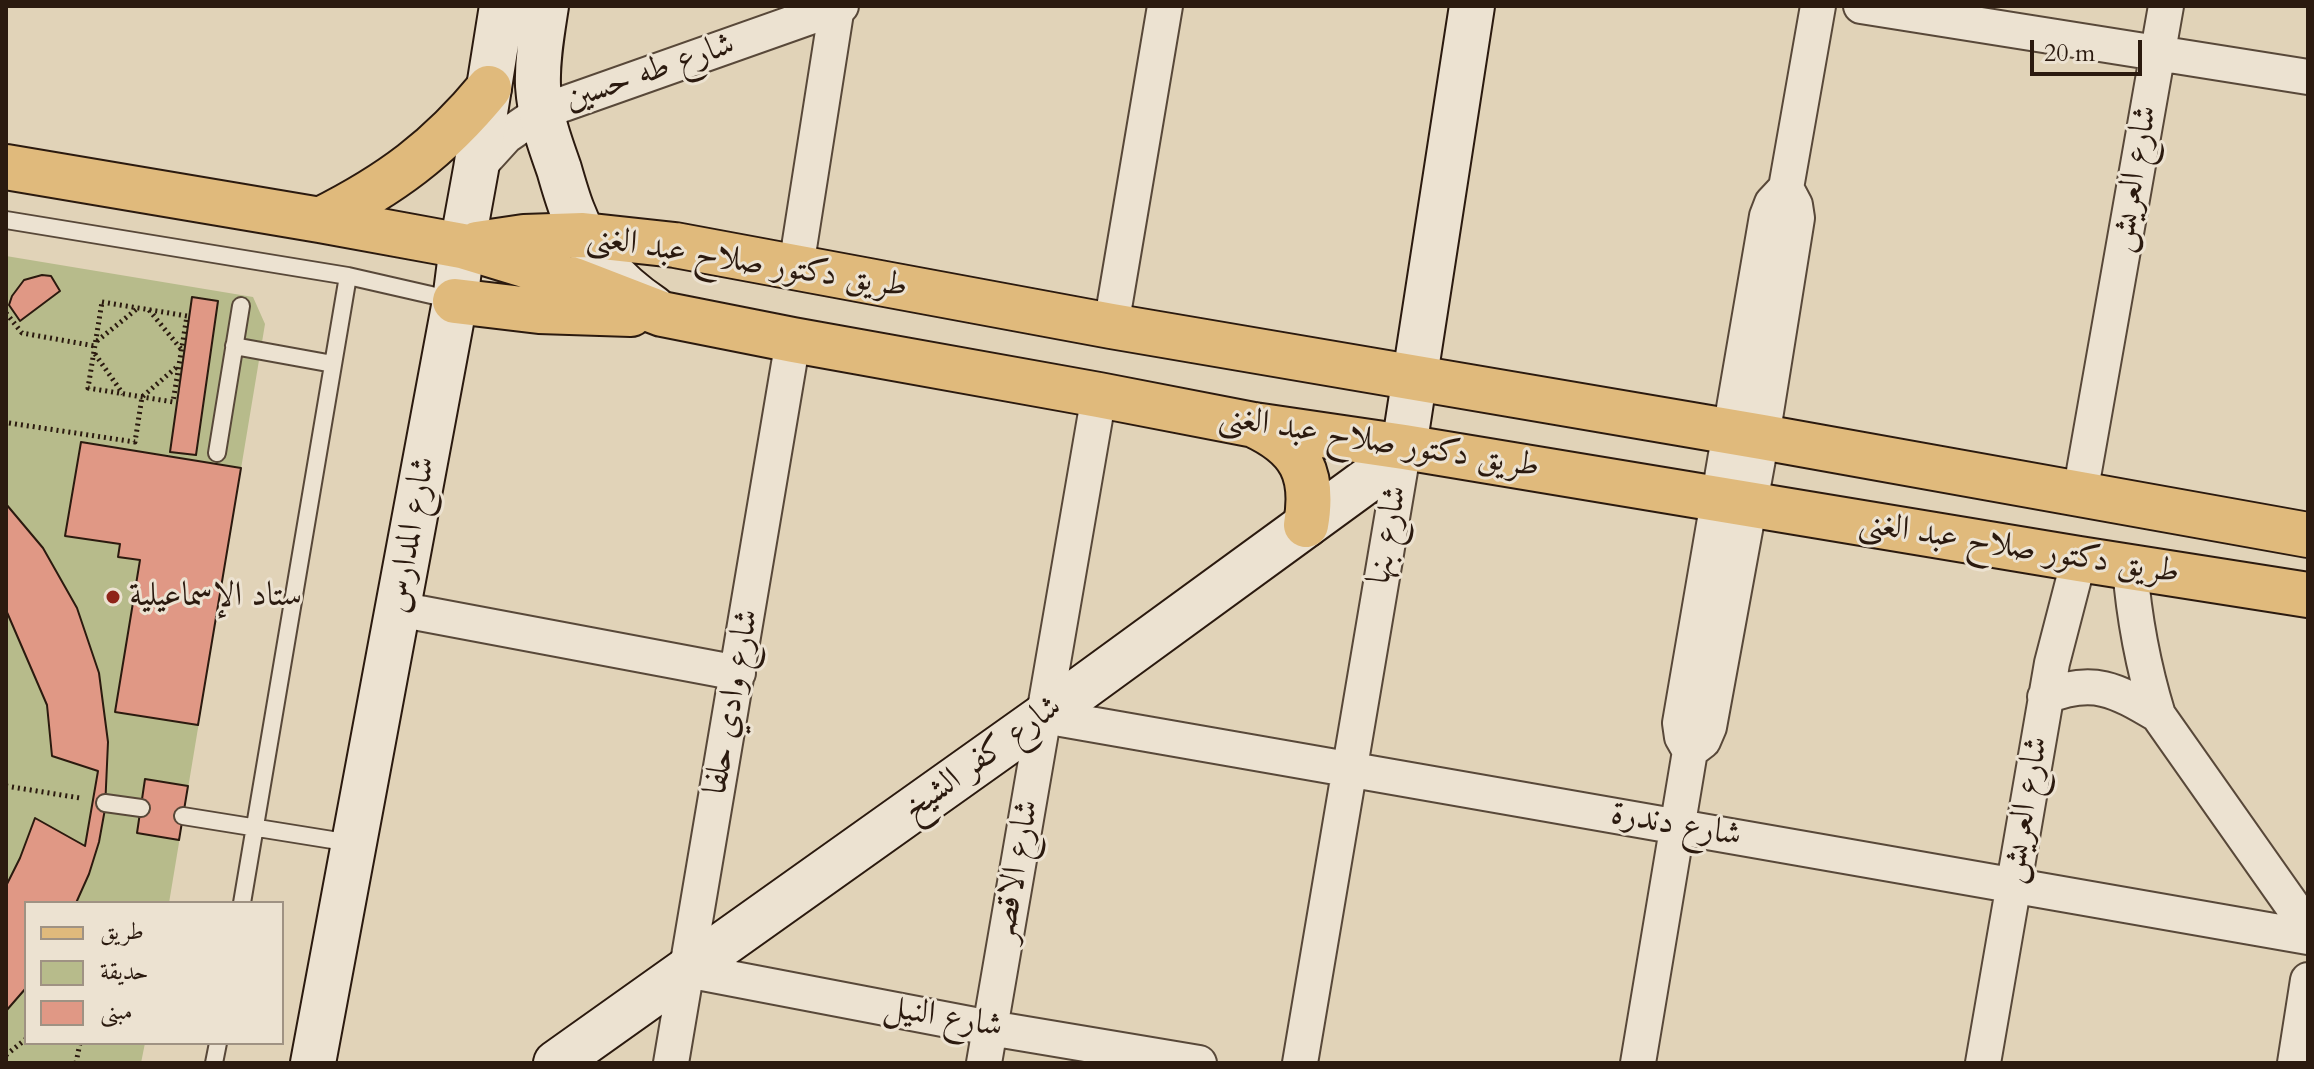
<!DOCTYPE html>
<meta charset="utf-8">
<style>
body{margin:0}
#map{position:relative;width:2314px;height:1069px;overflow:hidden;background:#e1d3b8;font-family:Cardo,Amiri,serif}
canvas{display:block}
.frame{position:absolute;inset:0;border:8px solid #2b1a0f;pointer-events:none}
.legend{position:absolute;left:24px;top:901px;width:260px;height:144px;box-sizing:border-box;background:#ece2d1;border:2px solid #9f9283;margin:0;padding:10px 14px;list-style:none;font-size:24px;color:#2b1a0f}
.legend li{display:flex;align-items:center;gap:16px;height:40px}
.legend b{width:40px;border:2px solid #9f9283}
.scale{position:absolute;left:2030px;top:40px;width:112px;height:36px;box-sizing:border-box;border:4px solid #2b1a0f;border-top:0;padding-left:10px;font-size:24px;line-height:28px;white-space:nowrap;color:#2b1a0f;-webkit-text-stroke:6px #ece2d1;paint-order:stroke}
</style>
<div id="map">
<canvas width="2314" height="1069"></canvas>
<div class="frame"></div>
<ul class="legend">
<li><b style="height:10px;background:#e0ba7c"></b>طريق</li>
<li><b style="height:22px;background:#b7bb8b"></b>حديقة</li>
<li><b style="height:22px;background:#e09885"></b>مبنى</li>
</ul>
<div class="scale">20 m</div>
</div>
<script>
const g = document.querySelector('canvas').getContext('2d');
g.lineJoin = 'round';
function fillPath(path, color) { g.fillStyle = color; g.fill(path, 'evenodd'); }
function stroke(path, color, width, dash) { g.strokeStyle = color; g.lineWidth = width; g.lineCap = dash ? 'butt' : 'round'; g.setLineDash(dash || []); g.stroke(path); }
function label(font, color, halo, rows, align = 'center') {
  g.font = font + ' Cardo,Amiri,serif'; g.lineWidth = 6; g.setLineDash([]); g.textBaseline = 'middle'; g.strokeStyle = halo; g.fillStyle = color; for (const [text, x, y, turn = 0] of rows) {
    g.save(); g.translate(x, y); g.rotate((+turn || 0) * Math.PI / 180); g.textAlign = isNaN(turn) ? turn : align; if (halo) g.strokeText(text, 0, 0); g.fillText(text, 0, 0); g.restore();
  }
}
fillPath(new Path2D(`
 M6,256L253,297L265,324L169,903H26V1043H145L141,1063H6Z`), '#b7bb8b');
const building = new Path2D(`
 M42,275L51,276L60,291L20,321L9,305L12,296L24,280Z
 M192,297L218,301L196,455L170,452Z
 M81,442L241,468L198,725L115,712L140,560L118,557L120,544L65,536Z
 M6,504L43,548L77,608L99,673L108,742L105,809L99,842L89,874L76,903H26V988L6,1011V886L20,858L35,818L85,846L98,771L52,756L47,705L6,610Z
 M145,779L188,786L179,840L137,833Z`);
fillPath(building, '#e09885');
stroke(building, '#2b1a0f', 2);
const service = new Path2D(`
 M6,220L348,276L453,300
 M234,346L333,364
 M217,453L241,306
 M105,803L141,808
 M183,816L351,843
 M242,903L348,276
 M214,1063L218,1043`);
const minor = new Path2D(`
 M1861,6L2308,77
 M476,169L506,136L541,112L841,6
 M796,267L837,6
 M1111,326L1165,6
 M2080,494L2166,6
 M2130,567C2134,618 2143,666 2158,715L2308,928
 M398,609L738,673
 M2045,697C2093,677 2116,690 2158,715
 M1044,716L2308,937
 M1690,751L1703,741L1709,727L1762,437L1797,218L1795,205L1786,188
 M687,970L990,1028L1199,1063
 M671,1063L793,340
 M984,1063L1099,395
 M1300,1063L1404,447
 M1638,1063L1690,751L1682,737L1680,723L1767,216L1772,203L1786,188L1818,6
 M1983,1063L2052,663L2079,559
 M2295,1063L2308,980`);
const secondary = new Path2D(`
 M546,6C542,32 537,59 538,86C540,116 549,141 559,169C563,183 567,197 572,210C587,251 617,284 653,308
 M313,1063L455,301L462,246L476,169L502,6
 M556,1063L1044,716L1306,525L1380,471L1404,447L1472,6`);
const primary = new Path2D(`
 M6,167L320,220L462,246L574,280L662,314L793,340L1099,395L1254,425L1404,447L2079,559L2308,595
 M320,220C390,185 439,149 489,88
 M477,244L524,237L583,235L675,245L1111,326L1762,437L2308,535
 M455,301L539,311L631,314
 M1254,425C1301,447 1315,474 1306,525`);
stroke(service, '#584839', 20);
stroke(minor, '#584839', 38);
stroke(secondary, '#2b1a0f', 48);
stroke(primary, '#2b1a0f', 48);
stroke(new Path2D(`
 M102,302L187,316L173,402L88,388Z
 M149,310L181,349
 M6,313L22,333L95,346
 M97,341L138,308
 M95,354L123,394
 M9,423L135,442L142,397L179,365
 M6,786L80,798
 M6,1055L26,1039
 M76,1063L80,1043`), '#2b1a0f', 5, [2, 4]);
stroke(service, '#ece2d1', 16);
stroke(minor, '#ece2d1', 34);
stroke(secondary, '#ece2d1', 44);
stroke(primary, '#e0ba7c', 44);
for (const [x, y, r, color] of [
 [113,597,8,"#8f2418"]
]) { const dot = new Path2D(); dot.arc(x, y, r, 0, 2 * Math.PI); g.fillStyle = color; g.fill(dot); stroke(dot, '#ece2d1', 3); }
label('34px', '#2b1a0f', '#ece2d1', [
 ["شارع طه حسين",650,73,-19],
 ["شارع العريش",2135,179,-80],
 ["طريق دكتور صلاح عبد الغنى",747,263,9],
 ["طريق دكتور صلاح عبد الغنى",1379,443,9],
 ["شارع المدارس",412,535,-80],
 ["شارع بنها",1389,535,-80],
 ["طريق دكتور صلاح عبد الغنى",2019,549,9],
 ["شارع وادي حلفا",733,702,-80],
 ["شارع كفر الشيخ",983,759,-36],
 ["شارع العريش",2026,810,-80],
 ["شارع دندرة",1676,826,10],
 ["شارع الاقصر",1017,871,-80],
 ["شارع النيل",943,1018,10]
]);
label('34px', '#2b1a0f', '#ece2d1', [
 ["ستاد الإسماعيلية",129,597]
], 'left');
</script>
